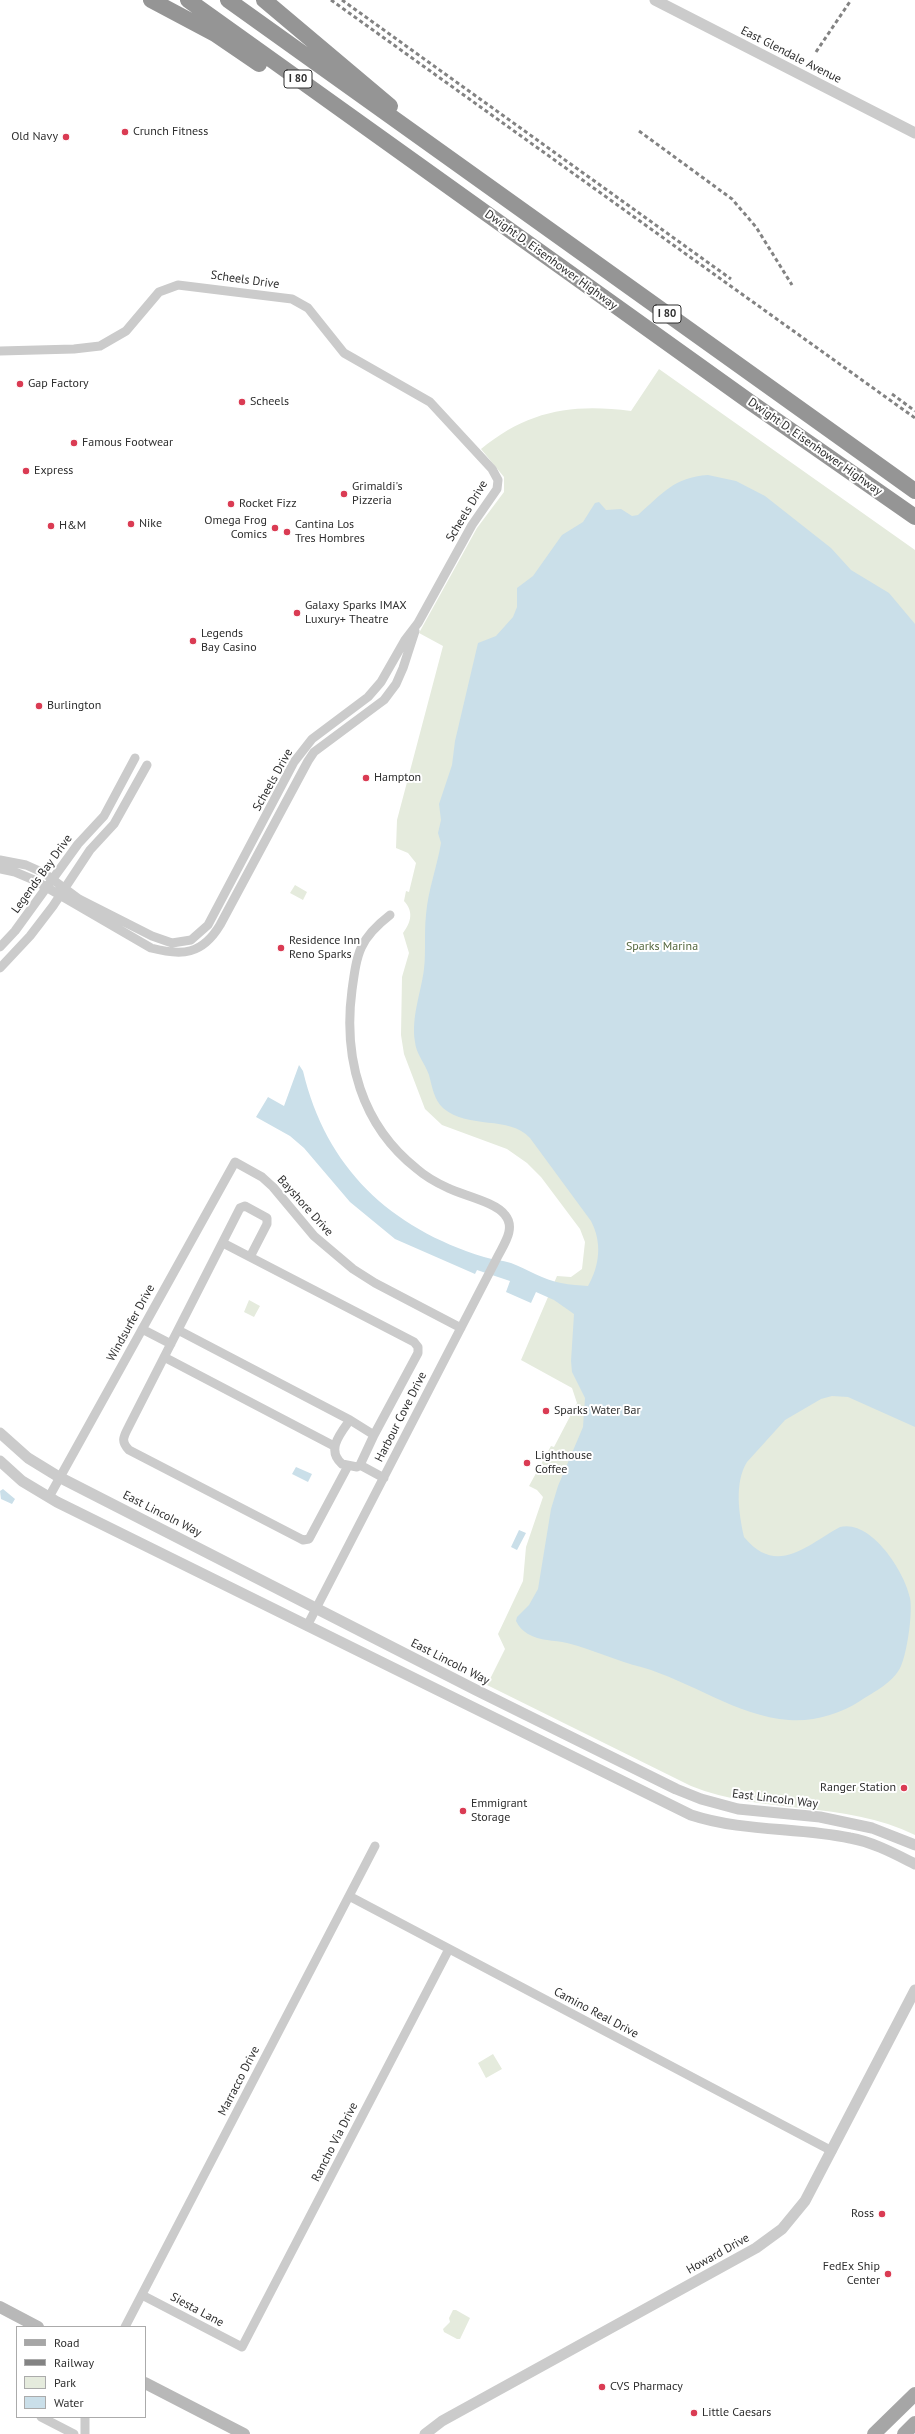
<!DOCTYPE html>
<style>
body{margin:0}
#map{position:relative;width:915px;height:2434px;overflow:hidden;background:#fff;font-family:"PT Sans",sans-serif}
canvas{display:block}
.legend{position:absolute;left:16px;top:2326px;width:130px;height:92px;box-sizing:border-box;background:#fff;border:1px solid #ababab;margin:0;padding:5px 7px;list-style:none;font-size:12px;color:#2e2e2e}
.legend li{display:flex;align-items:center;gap:8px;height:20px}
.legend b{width:20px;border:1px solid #ababab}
</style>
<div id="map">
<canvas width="915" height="2434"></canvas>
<ul class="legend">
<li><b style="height:5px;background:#a6a6a6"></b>Road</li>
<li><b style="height:5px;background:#838383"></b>Railway</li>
<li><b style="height:11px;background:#e5ebdd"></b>Park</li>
<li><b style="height:11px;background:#cadfe9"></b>Water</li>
</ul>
</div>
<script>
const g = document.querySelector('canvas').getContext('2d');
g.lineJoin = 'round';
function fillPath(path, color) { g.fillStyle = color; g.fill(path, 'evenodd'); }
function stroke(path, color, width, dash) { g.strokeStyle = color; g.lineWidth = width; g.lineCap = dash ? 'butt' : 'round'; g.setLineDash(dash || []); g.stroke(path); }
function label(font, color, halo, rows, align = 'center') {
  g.font = font + ' "PT Sans",sans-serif'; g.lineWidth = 4; g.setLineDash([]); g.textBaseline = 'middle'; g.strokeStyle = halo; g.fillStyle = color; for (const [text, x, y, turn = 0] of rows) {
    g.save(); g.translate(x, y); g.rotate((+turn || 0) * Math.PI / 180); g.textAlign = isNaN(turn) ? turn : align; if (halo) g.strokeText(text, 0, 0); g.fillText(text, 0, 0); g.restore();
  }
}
fillPath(new Path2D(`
 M659,369L915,550V1835C844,1800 763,1815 691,1786L487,1685L505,1649L498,1634L523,1581L526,1547L543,1497L537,1490L529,1486L551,1446L554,1447L577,1403L572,1388L521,1360L557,1276L571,1277L582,1269L585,1242L580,1229L541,1177L527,1163L507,1149L442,1125L425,1109L404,1054L401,1035L402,977L409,953L403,933C411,922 414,912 404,901L406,891L409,892L416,863L408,853L396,848L397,820L443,646L419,633L477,528L504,492V477L481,449C527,411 572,403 631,411Z
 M295,885L307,892L303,900L290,893Z
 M249,1300L260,1306L254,1317L244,1312Z
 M493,2054L502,2069L486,2078L478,2063Z
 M453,2310H456L470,2318L460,2339H457L444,2332L443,2329L450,2322L449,2318Z`), '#e5ebdd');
fillPath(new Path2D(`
 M708,475L736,481L765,496L831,548L851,570L889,593L915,624V1427L848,1397L832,1396L821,1399L785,1420L747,1462C734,1483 739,1514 744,1537C777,1577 807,1545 840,1527C871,1519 905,1572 910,1598C913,1613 907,1653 901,1666C894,1682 874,1692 860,1701C840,1714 813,1722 789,1720C736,1716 691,1681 641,1667C616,1661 592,1649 567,1643C554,1640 540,1641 528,1634C523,1631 519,1627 516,1621L517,1617L529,1605L538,1589L551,1509L558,1486L583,1427L585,1398L572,1372L571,1361L574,1314L554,1300L536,1292L531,1303L506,1292L510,1281L477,1270L475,1274L395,1239L350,1202L304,1148L290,1136L256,1117L268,1097L284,1106L299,1065L303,1071C326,1168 390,1228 484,1257C493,1260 502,1260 511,1263C527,1269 544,1280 561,1283C570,1285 580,1285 588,1286C600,1265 602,1242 591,1221L530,1138C509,1115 469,1130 443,1108C434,1100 432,1086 429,1075C425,1063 416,1054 415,1042C411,1017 421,993 424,969C426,951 424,933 426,915C428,890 437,867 441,843L438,833L441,820L439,804L452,765L455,741L478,643L496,636L513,617L517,607V588L533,576L562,535L583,522L595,503L599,502L606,510L621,509L632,516L638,515C662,494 674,477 708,475Z
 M296,1467L312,1474L308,1482L292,1474Z
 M3,1489L15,1499L12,1504L1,1499L0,1491Z
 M519,1530L526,1533L517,1550L511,1547Z`), '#cadfe9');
stroke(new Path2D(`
 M0,351L74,349L100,346L126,331L159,292L178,285L292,299L308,308L344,353L430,402L492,469L498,480L497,489L472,525L418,623L405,640L381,682L368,697L312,739L294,762L208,925L191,940L172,943L152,936L79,899L44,873L26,865L0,860
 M0,869L15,872L34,880L151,948C182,956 202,955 220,925L308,761L314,752L384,700L396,684L403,668L415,631
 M0,947L15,931L78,844L104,816L135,758
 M0,968L30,936L53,906L90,850L114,824L147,765
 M223,1243L250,1257
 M142,1329L171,1344
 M178,1330L350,1420
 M164,1357L334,1446
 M360,1465L357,1467L342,1464C326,1450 340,1434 350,1420L374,1435L360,1465L384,1478
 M348,1466L309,1539L303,1540L129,1450C120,1441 124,1436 129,1426L240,1208L245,1206L267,1218V1224L250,1257L414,1342L418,1347V1353L374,1435
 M49,1497L235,1162L262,1177L273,1187L314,1236L353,1269L375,1283L461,1328
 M307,1626L498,1256C504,1244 516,1228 505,1215C496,1202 462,1195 448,1188C437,1183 426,1177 417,1169C361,1125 343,1058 352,990C357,953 359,939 390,915
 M349,1896L832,2151
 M142,2295L242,2347L449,1949
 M125,2327L375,1846
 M41,2417L74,2434
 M85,2434V2417`), '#cbcbcb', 9);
stroke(new Path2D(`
 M655,0L915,133
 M0,1433L28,1458L59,1477L476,1690L676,1789L701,1799L738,1809L820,1817L872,1828L915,1845
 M0,1461L22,1481L57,1502L691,1815C743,1832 797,1827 850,1838C873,1842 895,1854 915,1864
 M425,2434L442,2421L756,2248L782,2229L805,2201L915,1990`), '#cbcbcb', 11);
stroke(new Path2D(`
 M0,2307L38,2327
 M145,2383L244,2434`), '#b8b8b8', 12);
stroke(new Path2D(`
 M874,2434L915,2394
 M904,2434L915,2423`), '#a6a6a6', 14);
stroke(new Path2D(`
 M151,0L215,34L259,64
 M188,0L750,402L915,517
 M228,0L915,491
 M264,0L390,106`), '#959595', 16);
stroke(new Path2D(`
 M331,0L915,418
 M342,0L731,279
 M816,52L851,0
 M639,131L732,199L756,227L792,285
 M892,394L915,411`), '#838383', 3, [4, 3]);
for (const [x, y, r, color] of [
 [125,132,4,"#da3b53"],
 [66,137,4,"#da3b53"],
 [20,384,4,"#da3b53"],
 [242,402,4,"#da3b53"],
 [74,443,4,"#da3b53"],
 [26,471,4,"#da3b53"],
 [344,494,4,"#da3b53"],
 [231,504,4,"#da3b53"],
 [131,524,4,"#da3b53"],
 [51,526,4,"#da3b53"],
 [275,528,4,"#da3b53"],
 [287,532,4,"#da3b53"],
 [297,613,4,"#da3b53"],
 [193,641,4,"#da3b53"],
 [39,706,4,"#da3b53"],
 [366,778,4,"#da3b53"],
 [281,948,4,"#da3b53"],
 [546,1411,4,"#da3b53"],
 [527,1463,4,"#da3b53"],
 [904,1788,4,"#da3b53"],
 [463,1811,4,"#da3b53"],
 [882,2214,4,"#da3b53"],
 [888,2274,4,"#da3b53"],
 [602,2387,4,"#da3b53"],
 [694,2413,4,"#da3b53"]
]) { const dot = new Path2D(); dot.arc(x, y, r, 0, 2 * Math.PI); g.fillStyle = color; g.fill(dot); stroke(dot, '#fff', 1.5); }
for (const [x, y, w] of [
 [298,79,28],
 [667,314,28]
]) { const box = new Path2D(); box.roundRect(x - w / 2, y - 9, w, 18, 3); g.fillStyle = '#fff'; g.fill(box); stroke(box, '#2e2e2e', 1); }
label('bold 11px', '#2e2e2e', null, [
 ["I 80",298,79],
 ["I 80",667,314]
]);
label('12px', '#2e2e2e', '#fff', [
 ["East Glendale Avenue",791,55,27],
 ["Dwight D. Eisenhower Highway",551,260,36],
 ["Scheels Drive",245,280,8],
 ["Dwight D. Eisenhower Highway",815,447,35],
 ["Scheels Drive",467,511,-59],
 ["Scheels Drive",273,780,-61],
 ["Legends Bay Drive",42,874,-54],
 ["Bayshore Drive",305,1206,48],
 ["Windsurfer Drive",131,1323,-61],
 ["Harbour Cove Drive",401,1417,-63],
 ["East Lincoln Way",162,1514,27],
 ["East Lincoln Way",450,1662,27],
 ["East Lincoln Way",775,1799,7],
 ["Camino Real Drive",596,2013,28],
 ["Marracco Drive",239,2081,-63],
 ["Rancho Via Drive",335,2142,-63],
 ["Howard Drive",718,2254,-29],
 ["Siesta Lane",197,2310,28]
]);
label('12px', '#2e2e2e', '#fff', [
 ["Crunch Fitness",133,132],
 ["Old Navy",58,137,"right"],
 ["Gap Factory",28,384],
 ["Scheels",250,402],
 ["Famous Footwear",82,443],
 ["Express",34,471],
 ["Grimaldi's",352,487],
 ["Pizzeria",352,501],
 ["Rocket Fizz",239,504],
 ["Omega Frog",267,521,"right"],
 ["Comics",267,535,"right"],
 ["Nike",139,524],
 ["Cantina Los",295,525],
 ["Tres Hombres",295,539],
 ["H&M",59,526],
 ["Galaxy Sparks IMAX",305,606],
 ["Luxury+ Theatre",305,620],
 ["Legends",201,634],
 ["Bay Casino",201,648],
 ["Burlington",47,706],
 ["Hampton",374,778],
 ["Residence Inn",289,941],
 ["Reno Sparks",289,955],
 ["Sparks Water Bar",554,1411],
 ["Lighthouse",535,1456],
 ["Coffee",535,1470],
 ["Ranger Station",896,1788,"right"],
 ["Emmigrant",471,1804],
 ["Storage",471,1818],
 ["Ross",874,2214,"right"],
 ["FedEx Ship",880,2267,"right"],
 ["Center",880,2281,"right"],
 ["CVS Pharmacy",610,2387],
 ["Little Caesars",702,2413]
], 'left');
label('12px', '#54673e', '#fff', [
 ["Sparks Marina",662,947]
]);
</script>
